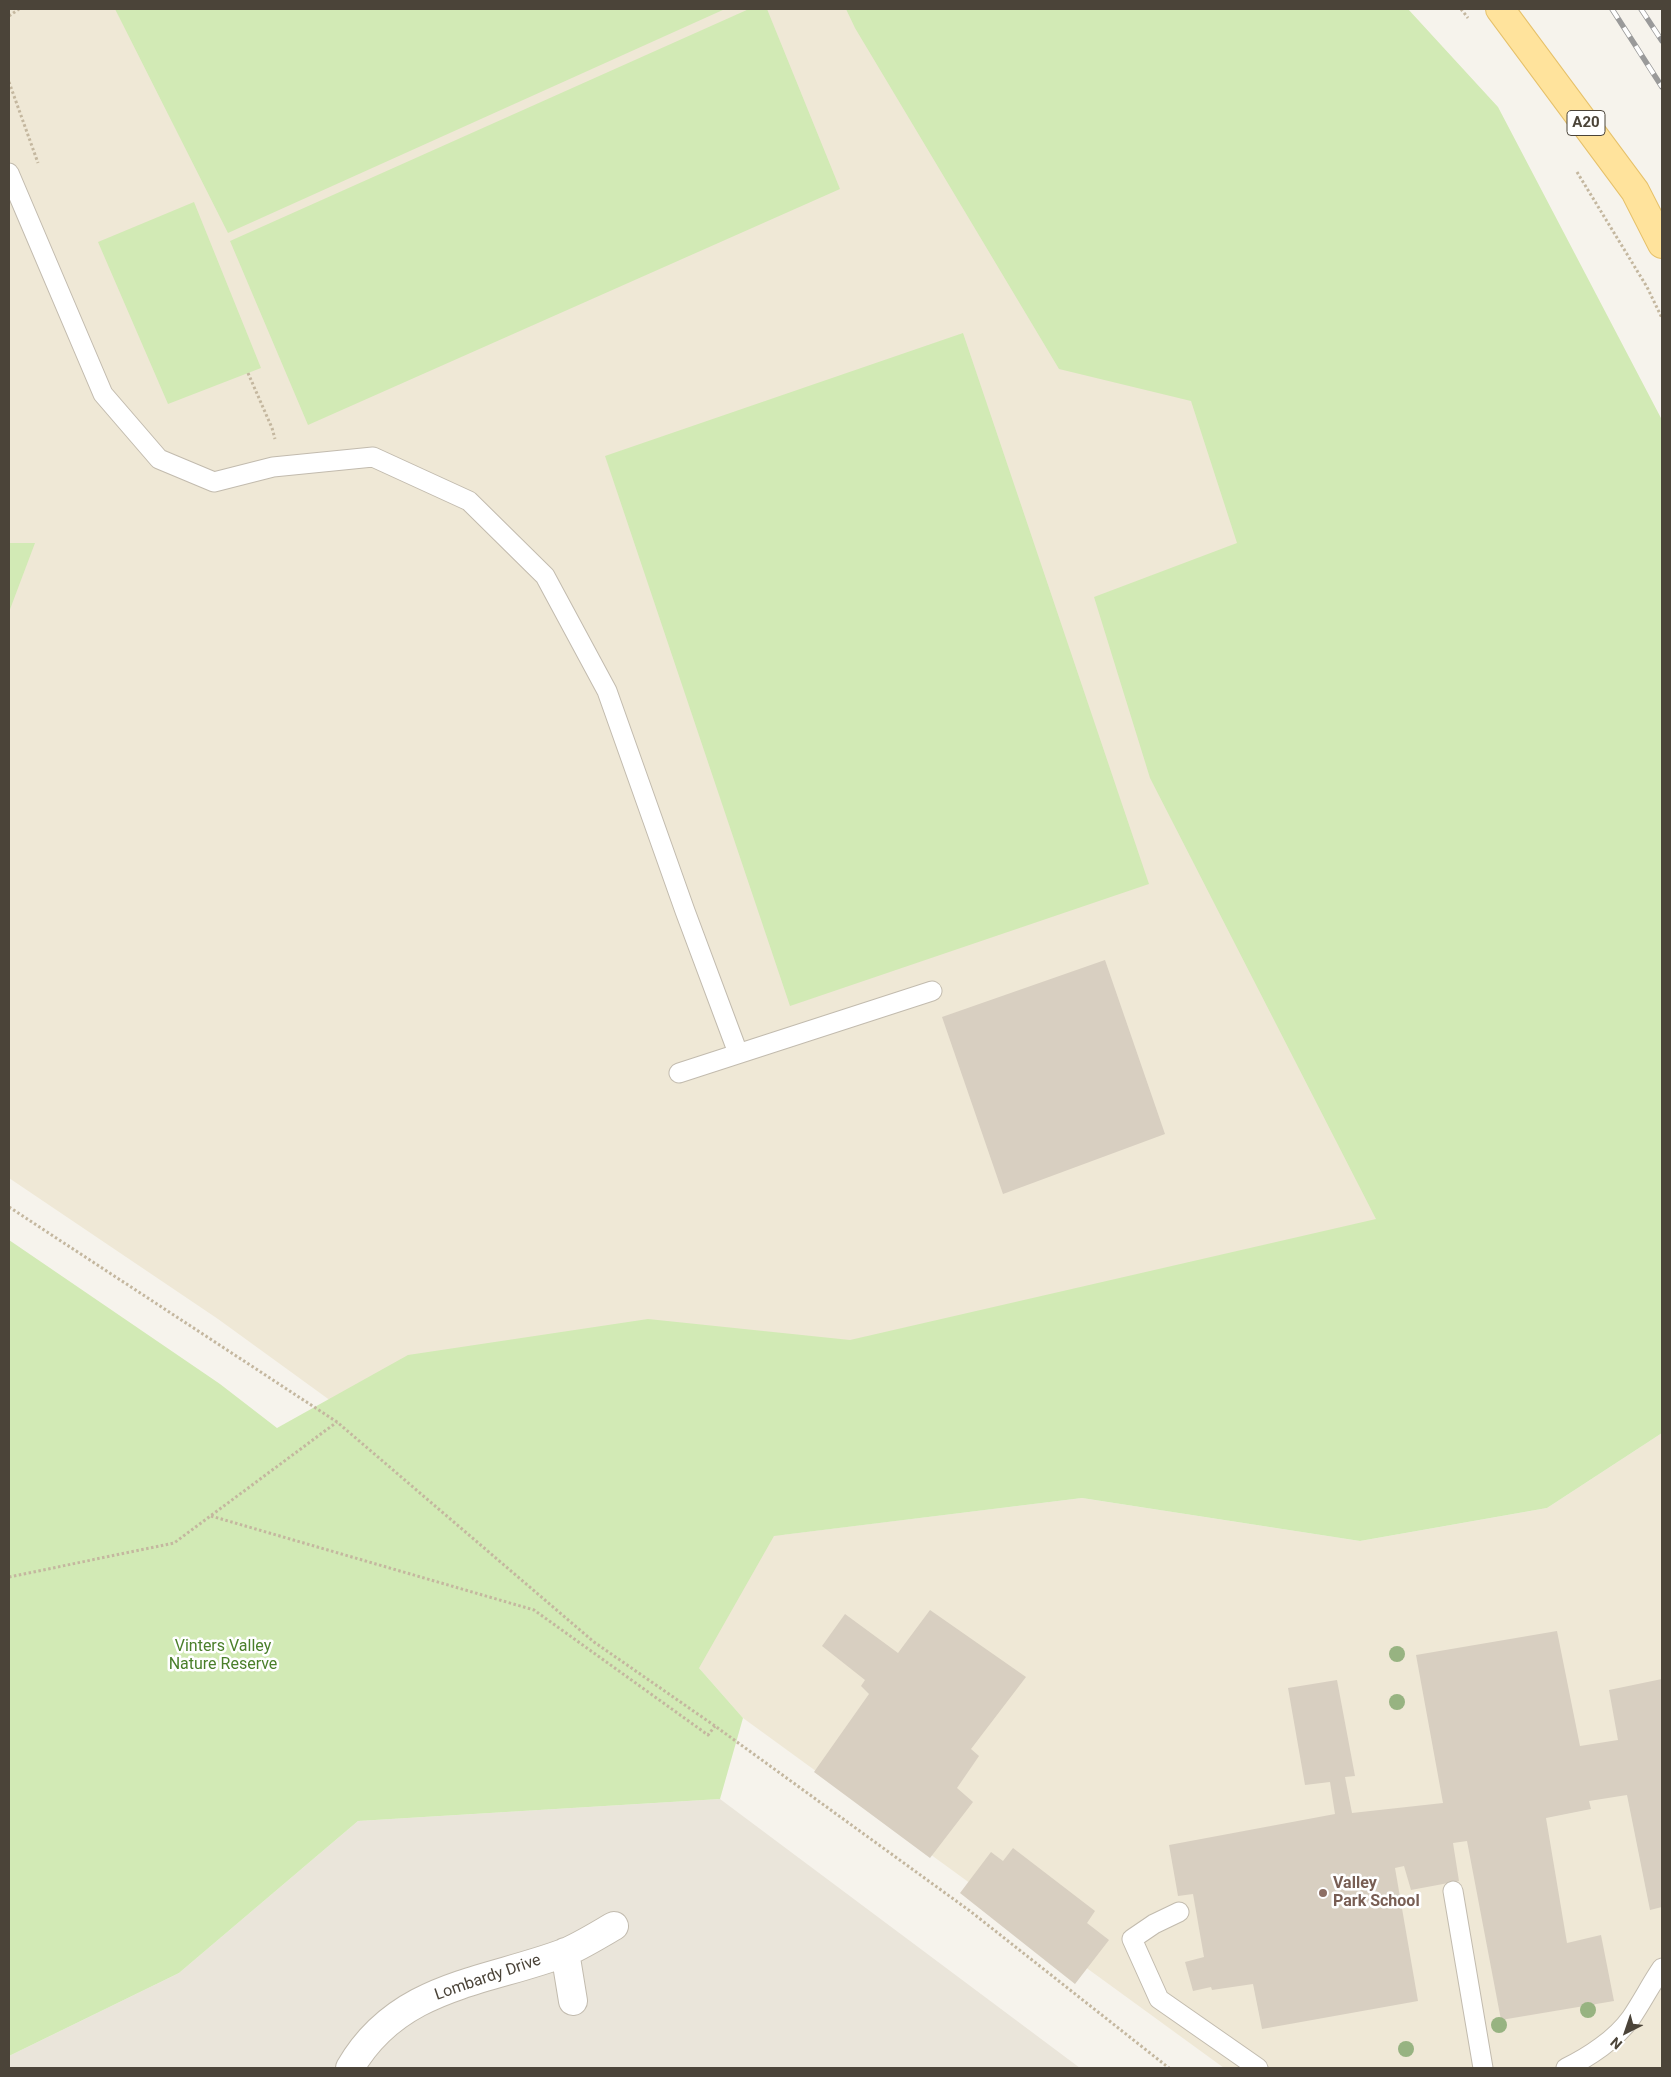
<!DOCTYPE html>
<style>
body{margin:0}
#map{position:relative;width:1671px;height:2077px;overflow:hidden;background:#f6f3ec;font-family:Roboto,sans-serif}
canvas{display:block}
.frame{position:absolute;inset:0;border:10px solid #4b4439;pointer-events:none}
.north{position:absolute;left:1601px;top:2007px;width:50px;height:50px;-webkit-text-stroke:4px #fff;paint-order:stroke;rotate:221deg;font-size:14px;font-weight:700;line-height:20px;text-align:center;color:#4b4439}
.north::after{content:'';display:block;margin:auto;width:18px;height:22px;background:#4b4439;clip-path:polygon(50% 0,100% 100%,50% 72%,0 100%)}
</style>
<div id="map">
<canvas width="1671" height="2077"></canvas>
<div class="frame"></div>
<div class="north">N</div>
</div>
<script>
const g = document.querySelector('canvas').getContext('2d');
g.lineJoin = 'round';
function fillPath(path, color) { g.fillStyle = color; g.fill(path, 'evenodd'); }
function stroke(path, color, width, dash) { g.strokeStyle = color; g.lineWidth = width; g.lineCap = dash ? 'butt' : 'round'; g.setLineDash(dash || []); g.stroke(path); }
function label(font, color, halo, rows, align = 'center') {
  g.font = font + ' Roboto,sans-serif'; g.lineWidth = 5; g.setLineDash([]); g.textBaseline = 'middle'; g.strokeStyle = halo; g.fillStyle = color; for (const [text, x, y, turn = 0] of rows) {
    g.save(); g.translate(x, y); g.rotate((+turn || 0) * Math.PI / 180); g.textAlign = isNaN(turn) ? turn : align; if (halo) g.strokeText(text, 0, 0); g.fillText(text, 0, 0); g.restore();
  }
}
fillPath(new Path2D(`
 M720,1799L1080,2068H9V2056L179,1973L358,1821Z`), '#eae5da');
fillPath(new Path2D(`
 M9,9H1320L1662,1330L781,1535L1082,1498L1360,1541L1547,1508L1662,1433V2068H1224L743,1718L699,1668L218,1319L9,1178Z`), '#efe8d6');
fillPath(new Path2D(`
 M115,9H725L228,233Z
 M749,9H767L840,189L308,425L230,241Z
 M846,9H1408L1498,107L1662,420V1433L1547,1508L1360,1541L1082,1498L774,1536L699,1668L743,1718L720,1799L358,1821L179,1973L9,2056V1240L220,1384L277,1428L408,1355L648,1319L850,1340L1376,1219L1150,778L1094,597L1237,543L1191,401L1059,369L855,28Z
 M194,202L261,368L168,404L98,242Z
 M963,333L1149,884L790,1006L605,456Z
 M9,543H35L9,612Z`), '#d2eab5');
fillPath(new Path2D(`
 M1105,960L1165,1134L1003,1194L942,1017Z
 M930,1610L1026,1677L971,1749L979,1756L957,1788L973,1802L930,1858L814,1772L869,1694L861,1686L865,1680L822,1646L845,1614L898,1653Z
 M1557,1631L1580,1746L1618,1740L1609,1690L1662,1679V1907L1650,1910L1627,1795L1589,1801L1591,1809L1546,1818L1567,1943L1601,1935L1614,2001L1501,2020L1467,1841L1453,1843L1459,1881L1411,1890L1404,1866L1395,1868L1418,2001L1262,2029L1253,1984L1212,1990L1211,1987L1193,1991L1185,1962L1204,1957L1193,1894L1178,1896L1169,1845L1335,1814L1330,1782L1305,1785L1288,1688L1337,1680L1355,1776L1345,1777L1352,1813L1443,1803L1416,1655Z
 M1013,1848L1095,1911L1087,1923L1109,1940L1075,1984L960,1893L991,1852L1003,1861Z`), '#d8cfc1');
const service = new Path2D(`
 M9,173L103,394L159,459L214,482L273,467L373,457L469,501L545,576L607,691L685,911L738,1053
 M679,1073L932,991
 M1453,1891L1483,2068
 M1179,1912L1154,1924L1132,1939L1159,1999L1258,2068
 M1566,2068C1589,2057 1616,2039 1631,2018C1642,2002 1651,1984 1662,1968`);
const minor = new Path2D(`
 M565,1952L573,2001
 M350,2068C398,1985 483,1983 564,1953C581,1946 598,1935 614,1926`);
const primary = new Path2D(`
 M1500,9L1635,191L1662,244`);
stroke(service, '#c2bbae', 21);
stroke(minor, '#c2bbae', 30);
stroke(primary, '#e6c16a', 30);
stroke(new Path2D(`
 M1461,9L1468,18
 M9,16L19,9
 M9,82L38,163
 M1577,172L1647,287L1662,318
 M248,373L272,428L275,439
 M9,1207L337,1422L594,1642L715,1726L970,1911L1169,2068
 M211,1516L534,1610L708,1735L715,1726
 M9,1577L174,1543L337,1422`), '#c4b79f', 3, [2.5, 2.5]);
stroke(service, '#fff', 19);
stroke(minor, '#fff', 28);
stroke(primary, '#ffe39c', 28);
const rail = new Path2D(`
 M1612,9L1662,87
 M1641,9L1662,41`);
stroke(rail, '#9a9a9a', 5.5);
stroke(rail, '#fff', 4, [11]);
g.fillStyle = '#97b381';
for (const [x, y] of [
 [1397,1654],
 [1397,1702],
 [1588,2010],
 [1499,2025],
 [1406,2049]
]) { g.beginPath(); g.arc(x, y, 8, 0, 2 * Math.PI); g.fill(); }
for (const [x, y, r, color] of [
 [1323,1893,5,"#8d6e63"]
]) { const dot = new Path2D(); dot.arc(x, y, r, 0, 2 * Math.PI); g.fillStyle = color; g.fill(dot); stroke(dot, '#fff', 2); }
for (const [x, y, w] of [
 [1586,123,38]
]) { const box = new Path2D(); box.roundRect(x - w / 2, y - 12.5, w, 25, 4); g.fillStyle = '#fff'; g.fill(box); stroke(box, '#4b4439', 1); }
label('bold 15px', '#4b4439', null, [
 ["A20",1586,123]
]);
label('16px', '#4a7f2a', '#fff', [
 ["Vinters Valley",223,1647],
 ["Nature Reserve",223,1665]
]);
label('bold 16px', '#785e54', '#fff', [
 ["Valley",1333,1884],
 ["Park School",1333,1902]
], 'left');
label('16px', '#4b4439', '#fff', [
 ["Lombardy Drive",488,1978,-19]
]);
</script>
